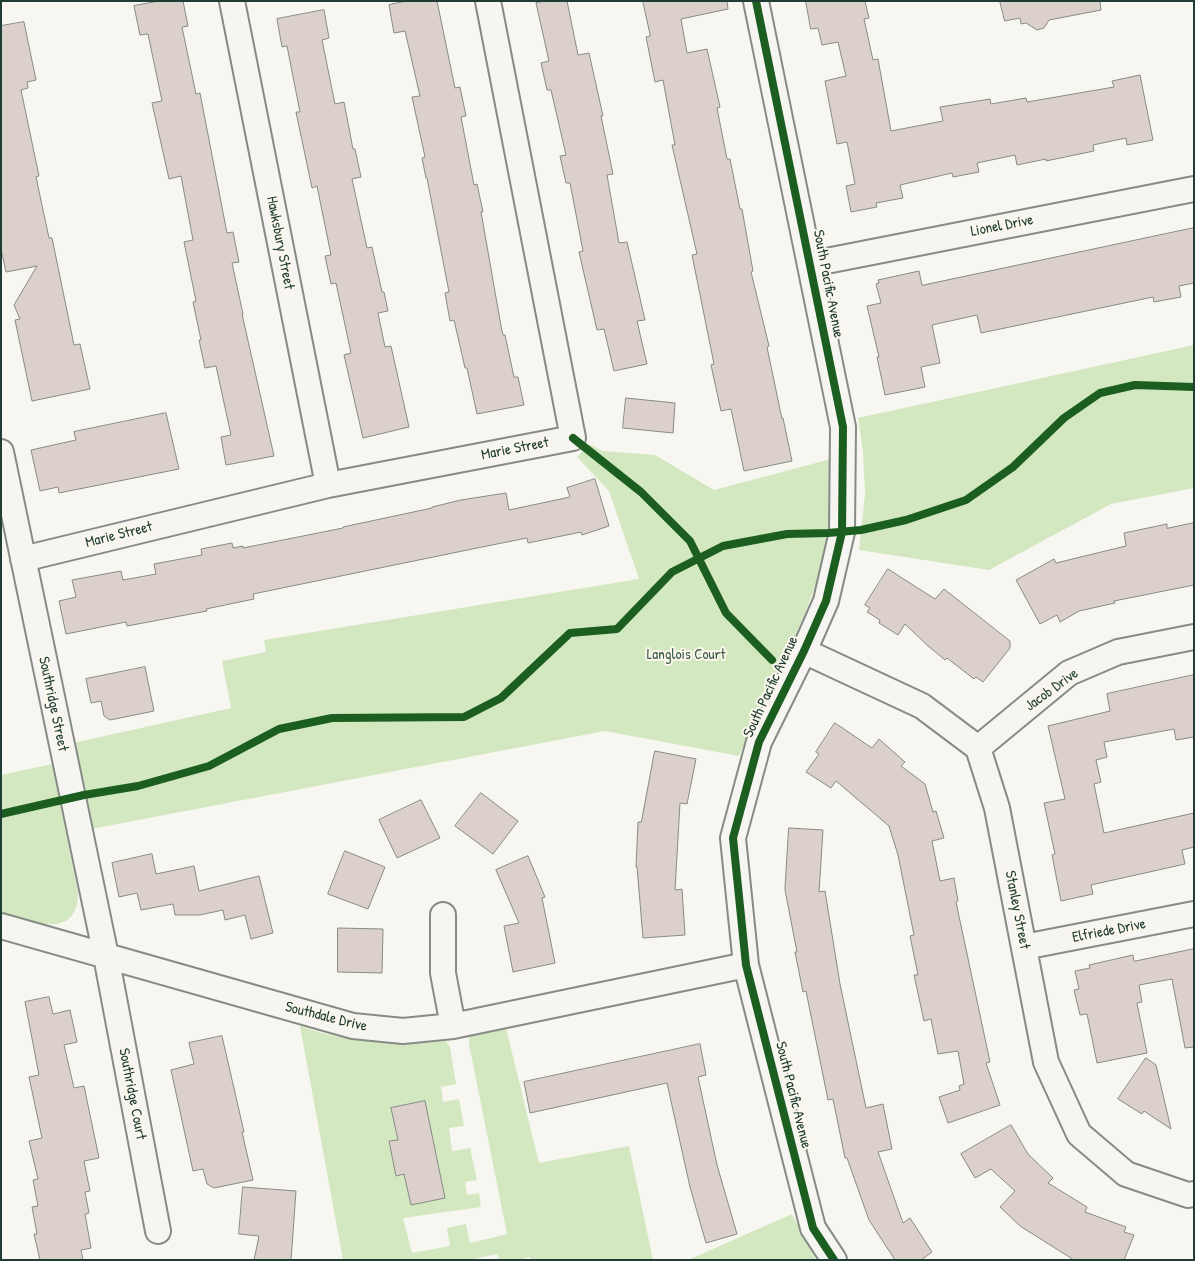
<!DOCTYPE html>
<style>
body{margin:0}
#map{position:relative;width:1195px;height:1261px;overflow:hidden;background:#f8f6f0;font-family:"Patrick Hand",sans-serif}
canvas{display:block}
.frame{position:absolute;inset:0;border:2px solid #1f3d34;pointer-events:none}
</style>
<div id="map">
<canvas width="1195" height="1261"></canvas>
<div class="frame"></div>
</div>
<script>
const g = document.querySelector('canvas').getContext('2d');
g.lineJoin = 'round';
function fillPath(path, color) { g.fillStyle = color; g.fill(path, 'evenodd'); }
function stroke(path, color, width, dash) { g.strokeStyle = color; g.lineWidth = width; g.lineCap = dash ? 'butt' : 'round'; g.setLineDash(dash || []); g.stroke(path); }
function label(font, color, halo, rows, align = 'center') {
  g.font = font + ' "Patrick Hand",sans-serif'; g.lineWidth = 4; g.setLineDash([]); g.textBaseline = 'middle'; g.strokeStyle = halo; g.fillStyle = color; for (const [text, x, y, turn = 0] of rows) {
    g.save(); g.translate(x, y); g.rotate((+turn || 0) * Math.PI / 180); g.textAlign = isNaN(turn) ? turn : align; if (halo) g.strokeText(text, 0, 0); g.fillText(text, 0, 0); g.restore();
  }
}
fillPath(new Path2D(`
 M1194,345V488L1111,504L989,570L859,550L865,494L863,451L858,418Z
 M589,444L603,451L655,455L714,490L831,459V513L827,545L819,576L804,616L739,756L605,731L91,829L73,743L231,708L222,661L266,652L264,640L639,579L609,491L577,457Z
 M52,764L78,892C78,942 31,921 1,913V775Z
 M300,1026C313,1030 327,1035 341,1037C375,1044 410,1043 444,1039L450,1047L456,1084L441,1087L443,1102L459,1099L464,1126L449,1128L452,1151L470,1148L477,1180L465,1182L467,1195L479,1193L481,1207L403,1218L412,1253L450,1246L447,1228L466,1224L470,1243L507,1234L469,1044V1035L506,1028L539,1163L629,1146L653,1260H531L530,1257L518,1260H499L497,1254L469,1260H343ZM391,1108L438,1165L444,1198L411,1205L404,1174L390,1141L398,1140Z
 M792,1214L816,1260H688Z`), '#d3e8c0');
const building = new Path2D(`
 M159,1H183L188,26L182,27L196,94L200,93L227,233L233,232L239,262L232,263L243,314H242L274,456L226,465L221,437L231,435L216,366L205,368L199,340H201L193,302L196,301L184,242L193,240L181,176L169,179L152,103L162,101L148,34L140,35L134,6Z
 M407,1H437L455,88L460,87L466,116L461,117L474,185L477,184L483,212H481L501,326L503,335H505L514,377H518L524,405L477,414L467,368H465L454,320L450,321L445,293L449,292L427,178H426L422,158L425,157L412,97L420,96L405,31L394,33L389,5Z
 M546,1H567L578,55L589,53L603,116H601L613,174L607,175L619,243L627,242L645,320L637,321L647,364L614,371L604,329L597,330L579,252L583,251L570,183H566L560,156L566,155L551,90H547L541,63L549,61L536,3Z
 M643,1H727L728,9L681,19L687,53L707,49L720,107L717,108L727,159H730L740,209H742L753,271L751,272L769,346L767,347L782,419L783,418L792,461L744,471L731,409L721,411L711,365L714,364L692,255L697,254L672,145H675L663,80L655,82L646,37L650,36Z
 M806,1H865L869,18L864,19L873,60L878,59L891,131L943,121L940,107L990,99L991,104L1026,98L1027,102L1114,87L1112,81L1140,75L1153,140L1127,145L1126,138L1093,145L1094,151L1046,161V159L1017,165L1015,155L977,163L979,172L953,177L952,173L900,185L903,198L876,203L877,207L851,212L846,186L855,184L847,142L837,144L825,81L846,76L838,42L822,45L818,28L811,29Z
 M1000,1H1100L1101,10L1049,20L1044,28L1037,30L1026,23L1021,24L1020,18L1005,21Z
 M324,10L329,38L322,40L335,104L344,102L353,149H355L361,177L352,179L367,248L372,247L382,292H384L388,311L378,313L385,347L391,346L409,427L363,438L344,355L351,353L336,283L331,284L325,256L331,255L317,186L312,188L296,112H300L287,46L282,47L277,19Z
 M24,22L36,80L27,82L28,88L21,90L39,176L36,177L49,238H52L74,345L80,344L90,389L32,401L15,320L20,319L14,305L37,266L6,272L1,249V26Z
 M1194,228V283L1179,286L1181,297L1154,302L1153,297L981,333L977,315L932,325L940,363L921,367L925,387L885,395L877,357H879L867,306L881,303L876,284L879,283L878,280L919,271L922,285Z
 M626,398L675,403L673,433L623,428Z
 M166,413L179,469L59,493L58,487L40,491L31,450L76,440L74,432Z
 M595,479L609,526L582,535L581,532L528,543L527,538L487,546L253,594L254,599L206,609L207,611L127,626L126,622L66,634L59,601L76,597L72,580L121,571L123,580L156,574L154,564L202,555L201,549L232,543L233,548L243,546V548L343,528V527L432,508V507L461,500L506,493L509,510L570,497L567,488Z
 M1194,523V585L1114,601L1115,603L1079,611L1060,622L1057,615L1040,624L1016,580L1054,559L1056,563L1126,546L1124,533L1167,524V528Z
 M888,569L935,599L944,589L1010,641V648L983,682L976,677L974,679L947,658L945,660L927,645L905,624L898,635L879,623L880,620L867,612L870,608L865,605Z
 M145,667L154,711L110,720L104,716L101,701L91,703L86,679Z
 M1194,675V737L1176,740L1174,729L1104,742L1107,757L1096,760L1101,782L1094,784L1104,833L1194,813V847L1182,850L1185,864L1091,885L1093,894L1061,901L1052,855L1055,854L1044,803L1065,799L1048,726L1110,711L1107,694Z
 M835,723L872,748L879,739L905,762L901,766L925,784L933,812L936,811L944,838L932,841L940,881L954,878L958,901L956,902L990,1062L986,1063L1000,1105L948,1123L939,1097L960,1090L959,1086L964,1084L958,1051L938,1054L931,1019L924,1021L914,975H918L910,936L914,935L898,855L889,826L836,781L831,788L806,772L819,754L816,752Z
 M655,751L696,759L687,804L680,803L675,890L682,889L685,935L643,938L637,867H636L638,822H641Z
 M481,793L518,821L493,854L455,826Z
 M421,800L440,838L397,858L379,820Z
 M789,828L823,830L819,892L825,891L840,984L866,1108L883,1104L892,1149L878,1152L903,1223L910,1218L932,1252L921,1260H895L869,1220L847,1158H845L833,1099L828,1100L806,991L803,992L795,952H797L785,890Z
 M345,851L385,867L368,909L328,894Z
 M152,854L156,874L194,866L199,891L259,876L273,933L251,939L245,915L225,920L223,910L200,915H175L173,904L141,910L137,893L119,897L112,863Z
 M528,856L545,897L542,898L555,963L513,972L504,926L519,923L496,870Z
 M338,928L383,929L382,973L338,972Z
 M1194,949V1047L1185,1048L1172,979L1139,985L1142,1002L1137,1003L1147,1053L1097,1063L1087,1014L1080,1015L1074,990L1079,989L1075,971L1090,968L1089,965L1133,955L1134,961Z
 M49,997L53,1014L70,1010L77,1042L64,1045L74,1088L84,1086L99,1158L84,1161L90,1191L85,1192L89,1213L85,1214L91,1248L81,1250L83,1260H40L34,1234H37L32,1207L38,1206L33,1180L38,1179L29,1141L42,1138L29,1077L39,1075L25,1002Z
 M222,1036L244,1132H242L253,1180L214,1188L207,1184L203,1169L193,1171L171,1070L194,1064L189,1043Z
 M700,1044L706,1075L698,1077L717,1165L737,1234L706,1243L690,1187L667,1083L530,1113L524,1082Z
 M1146,1058L1156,1065L1171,1129L1144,1111L1142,1114L1118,1099Z
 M425,1101L445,1198L411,1205L404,1174L396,1176L389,1141L398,1140L391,1108Z
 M1011,1125L1028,1154L1053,1178L1048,1183L1087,1207L1085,1212L1126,1227L1124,1232L1134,1235L1124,1260H1074L1020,1226L1000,1207L1015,1191L991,1169L975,1178L961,1154Z
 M243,1187L296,1191L291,1260H254L259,1236L239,1234Z`);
fillPath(building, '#dbd0ca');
stroke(building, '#868b86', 1);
const minor = new Path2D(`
 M232,1L328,485
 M756,1L843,427L842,532L826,601L804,651L759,742L733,838L746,965L813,1228L834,1260
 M811,264L1194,189
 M1,452L106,956L158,1231
 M23,559L328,485L573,438L488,1
 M804,651L922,706L978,748L997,808L1046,1062L1079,1134L1126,1174L1188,1195L1194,1194
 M978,748L1069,673L1118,652L1194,637
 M443,915V973L453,1026
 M1,926L353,1026L403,1031L453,1026L746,965
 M1024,947L1194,914`);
stroke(minor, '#868b86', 28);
stroke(minor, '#f6f5f1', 24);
stroke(new Path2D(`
 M756,1L843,427L842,532L826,601L804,651L759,742L733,838L746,965L813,1228L834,1260
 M573,438L641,492L690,541L726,613L772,660
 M1,814L84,795L138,786L209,766L279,729L332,718L464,717L501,698L570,633L617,629L672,572L723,546L787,534L828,533L861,530L906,520L966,500L1013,467L1064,418L1100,393L1135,385L1194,387`), '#1b5e20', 8);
label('15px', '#1f3d34', '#fbf7ec', [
 ["Lionel Drive",1002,226,-11],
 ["Hawksbury Street",280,243,79],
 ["South Pacific Avenue",828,284,79],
 ["Marie Street",515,449,-11],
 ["Marie Street",119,535,-14],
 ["South Pacific Avenue",771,687,-65],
 ["Jacob Drive",1052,690,-36],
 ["Southridge Street",53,704,78],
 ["Stanley Street",1017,910,79],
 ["Elfriede Drive",1109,931,-11],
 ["Southdale Drive",326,1017,14],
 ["Southridge Court",132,1094,79],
 ["South Pacific Avenue",793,1095,76]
]);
label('15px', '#3d5d48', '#fbf7ec', [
 ["Langlois Court",686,655]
]);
</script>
